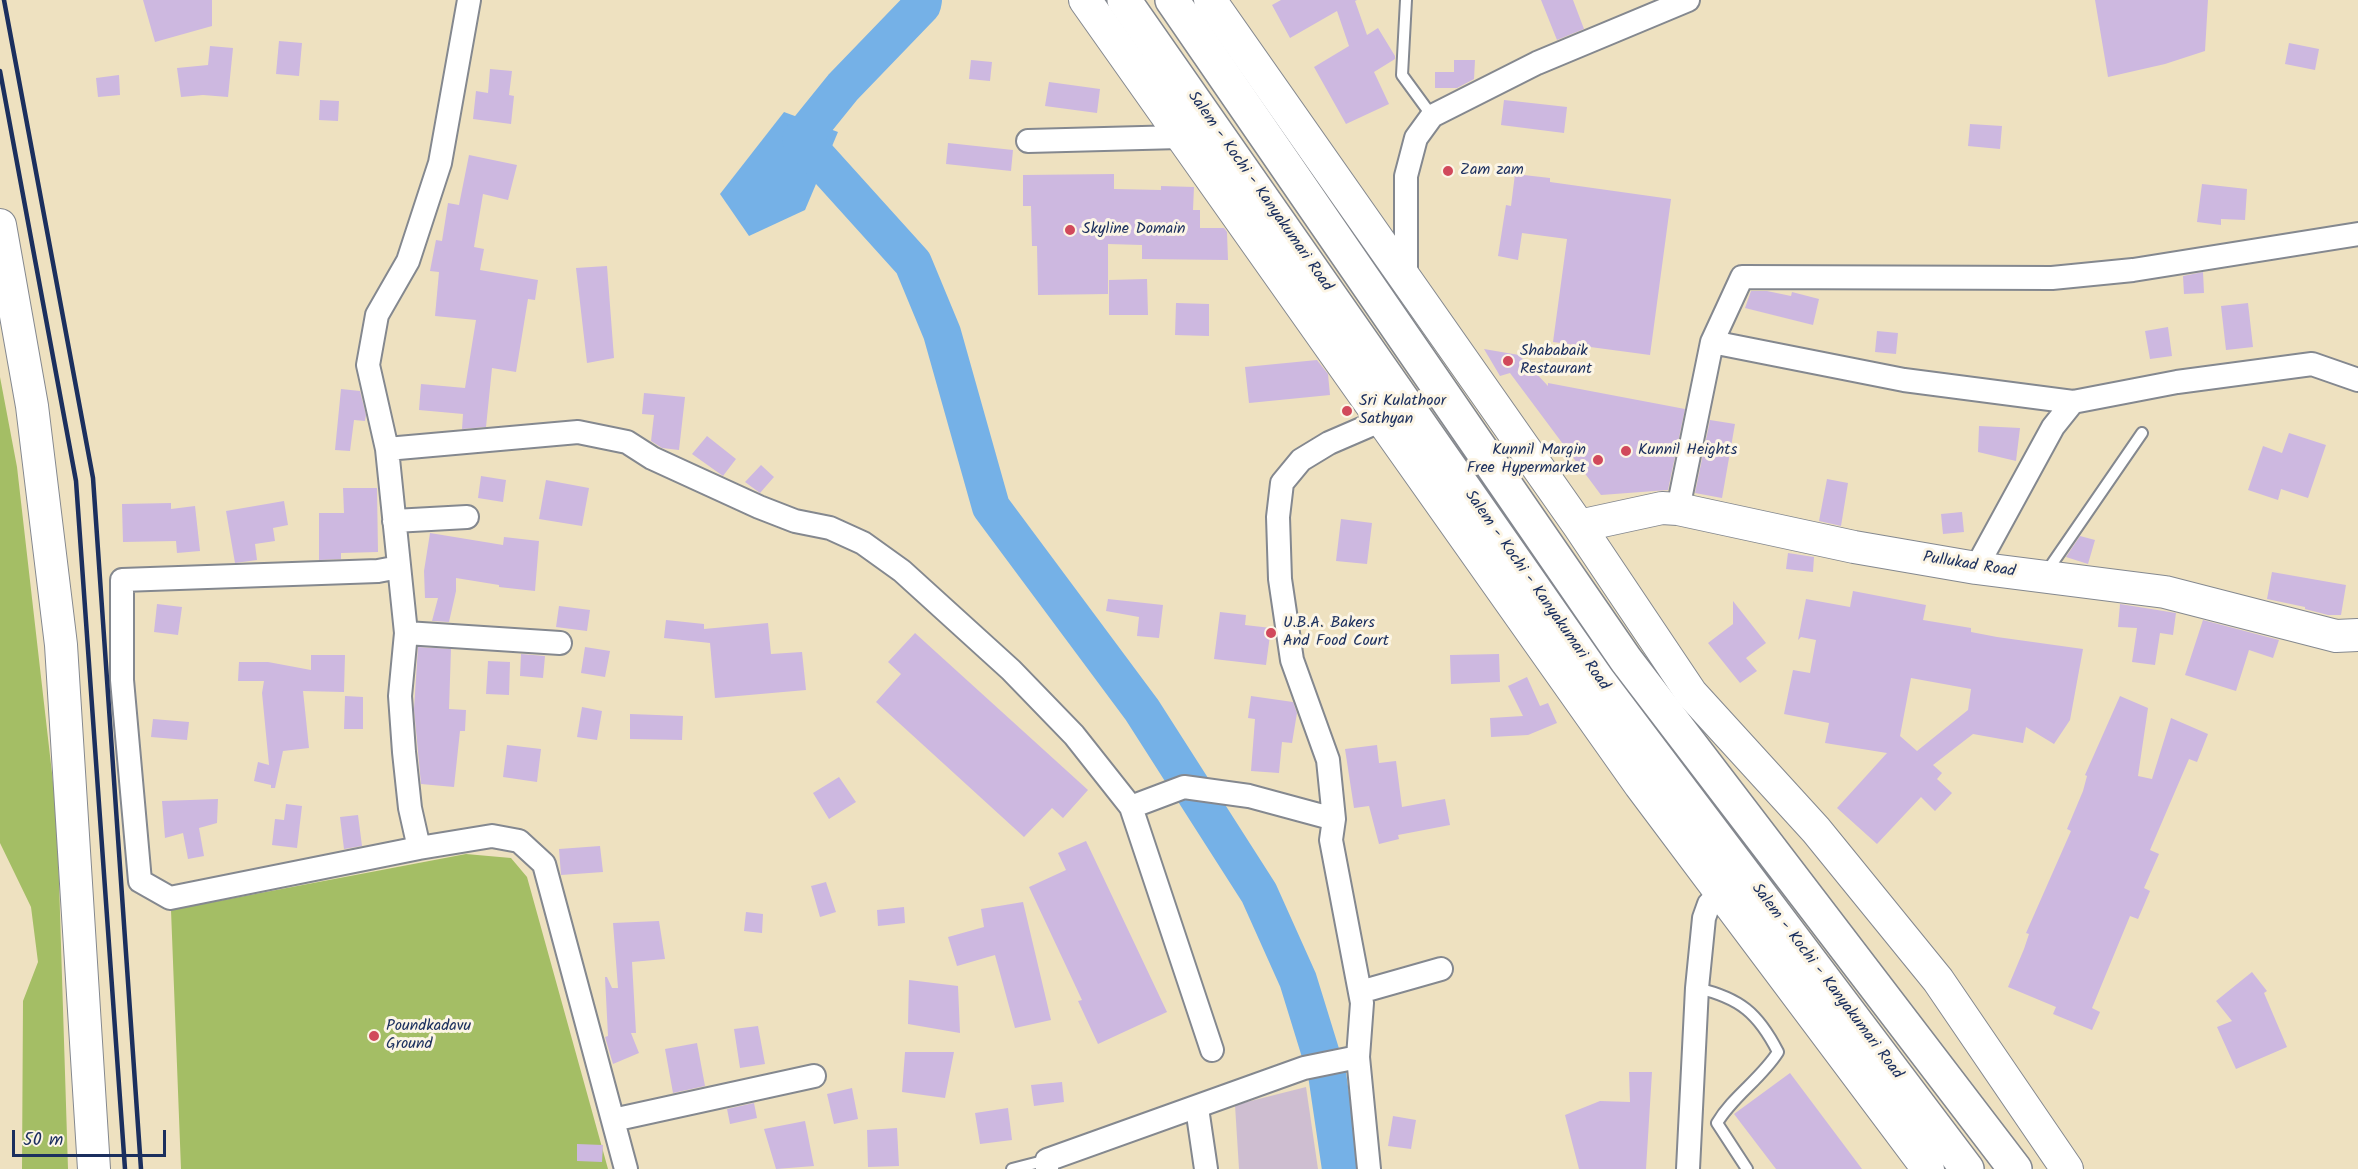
<!DOCTYPE html>
<style>
body{margin:0}
#map{position:relative;width:2358px;height:1169px;overflow:hidden;background:#eee1c0;font-family:Kalam,sans-serif}
canvas{display:block}
.scale{position:absolute;left:12px;top:1130px;width:154px;height:27px;box-sizing:border-box;border:3px solid #1b2f5e;border-top:0;padding-left:8px;font-size:18px;line-height:21px;white-space:nowrap;color:#1b2f5e;-webkit-text-stroke:4px #fcf5e5;paint-order:stroke}
</style>
<div id="map">
<canvas width="2358" height="1169"></canvas>
<div class="scale">50 m</div>
</div>
<script>
const g = document.querySelector('canvas').getContext('2d');
g.lineJoin = 'round';
function fillPath(path, color) { g.fillStyle = color; g.fill(path, 'evenodd'); }
function stroke(path, color, width, dash) { g.strokeStyle = color; g.lineWidth = width; g.lineCap = dash ? 'butt' : 'round'; g.setLineDash(dash || []); g.stroke(path); }
function label(font, color, halo, rows, align = 'center') {
  g.font = font + ' Kalam,sans-serif'; g.lineWidth = 6; g.setLineDash([]); g.textBaseline = 'middle'; g.strokeStyle = halo; g.fillStyle = color; for (const [text, x, y, turn = 0] of rows) {
    g.save(); g.translate(x, y); g.rotate((+turn || 0) * Math.PI / 180); g.textAlign = isNaN(turn) ? turn : align; if (halo) g.strokeText(text, 0, 0); g.fillText(text, 0, 0); g.restore();
  }
}
fillPath(new Path2D(`
 M1306,1087L1318,1169H1239L1235,1105Z`), '#cebed1');
fillPath(new Path2D(`
 M0,377L17,467L57,817L68,1169H22L23,1001L38,962L31,907L0,843Z
 M466,854L511,858L527,877L608,1169H181L171,910Z`), '#a4be65');
fillPath(new Path2D(`
 M784,112L838,132L805,210L749,236L720,194Z`), '#75b1e7');
stroke(new Path2D(`
 M923,0L922,5L843,87L801,139L913,263L942,333L991,507L1142,710L1259,893L1298,980L1327,1074L1341,1169`), '#75b1e7', 38);
fillPath(new Path2D(`
 M143,0H212V26L155,42Z
 M1281,0H1357L1355,1L1367,35L1378,28L1395,56V59L1374,72L1389,104L1346,124L1314,67L1349,46L1337,11L1290,38L1272,5Z
 M1541,0H1573L1584,29L1557,40Z
 M2095,0H2208L2205,51L2165,64L2108,77Z
 M279,41L302,43L299,76L276,74Z
 M2289,43L2319,49L2315,70L2285,64Z
 M210,46L233,48L228,97L203,95L181,97L177,68L208,65Z
 M971,60L992,62L990,81L969,79Z
 M1454,60H1475L1474,79L1457,88H1435V72H1454Z
 M490,69L512,71L509,95L514,96L511,124L473,119L476,91L488,93Z
 M119,75L120,95L98,97L96,78Z
 M1049,82L1100,89L1097,113L1045,106Z
 M320,100L339,101L338,121L319,120Z
 M1504,100L1567,107L1564,133L1501,125Z
 M1970,124L2002,126L2000,149L1968,146Z
 M948,143L1013,150L1011,171L946,164Z
 M469,155L517,165L508,200L483,194L474,247L484,249L480,270L538,280L535,300L528,299L516,372L492,368L486,427L462,429L463,414L419,410L421,384L465,388L476,320L435,316L439,272L430,271L436,240L442,241L448,203L459,205Z
 M1114,174V189L1161,190V186L1194,187L1193,210H1200V228H1224L1227,232L1228,260L1142,259V245L1108,244V294L1038,295L1037,246H1032L1031,206H1023V175Z
 M1515,174L1550,178V182L1671,199L1650,355L1553,342L1567,239L1522,233L1518,260L1498,256L1506,205L1511,206Z
 M2202,184L2247,189L2245,220L2221,219V225L2197,222Z
 M607,266L614,358L587,363L576,268Z
 M2203,272L2204,293L2184,294L2183,276Z
 M1147,279L1148,315H1109V280Z
 M1751,291H1767L1791,296L1792,292L1819,299L1813,325L1745,308Z
 M1176,303L1209,304V336L1175,335Z
 M2248,303L2253,347L2226,350L2221,306Z
 M2168,327L2172,356L2150,359L2145,331Z
 M1877,331L1898,333L1896,354L1875,352Z
 M1484,349L1519,355L1548,386V383L1685,409L1668,490L1601,495L1510,373L1500,376Z
 M1317,360L1328,374L1330,395L1249,403L1245,367Z
 M341,389L360,391L366,415L365,421L354,420L350,451L335,450Z
 M644,393L685,397L679,450L662,448L651,441L654,415L642,414Z
 M1710,420L1735,424L1722,498L1695,493Z
 M1979,426L2020,428L2016,461L1978,452Z
 M2289,433L2326,445L2308,498L2281,489L2278,500L2248,490L2263,446L2282,453Z
 M707,436L736,459L723,476L692,454Z
 M761,465L774,477L760,493L745,482Z
 M481,476L506,480L503,502L478,498Z
 M1827,479L1848,483L1841,526L1819,521Z
 M546,480L589,488L582,526L539,519Z
 M343,488H377L378,552L341,553V559L319,560V513H344Z
 M284,501L288,525L273,528L275,541L255,544L257,560L235,563L226,511Z
 M171,503V509L195,506L200,551L177,553L176,541L123,542L122,504Z
 M1962,512L1964,532L1943,534L1941,514Z
 M1341,519L1372,523L1367,564L1336,561Z
 M430,533L503,545L504,537L539,541L535,591L499,587V585L456,578V591L449,622L432,621L438,598H425L424,571Z
 M2080,536L2095,540L2088,564L2066,557Z
 M1788,553L1814,557L1813,572L1786,569Z
 M2272,572L2346,585L2341,615H2328L2305,609V607L2267,599Z
 M1853,591L1926,605L1923,620L1971,628V632L1997,637L2083,649L2070,720L2054,744L2026,727L2023,743L1973,734L1933,765L1942,773L1937,779L1952,793L1935,811L1921,797L1877,844L1837,808L1887,753L1825,743L1829,723L1784,714L1793,670L1810,673L1816,640L1801,637L1798,640L1806,599L1850,607ZM1911,678L1971,689L1968,710L1917,751L1900,736Z
 M1108,599L1163,605L1159,638L1137,636L1139,617L1106,611Z
 M1733,601L1766,643L1746,658L1757,671L1740,683L1708,643L1733,624Z
 M157,604L182,607L178,635L154,632Z
 M2120,604L2176,613L2173,635L2160,633L2155,665L2132,662L2137,628L2118,627Z
 M559,606L590,610L587,631L556,627Z
 M1220,612L1246,615L1245,625L1271,628L1266,665L1214,659Z
 M666,620L704,624V629L768,623L771,654L802,652L806,690L715,698L710,643L664,638Z
 M2203,620L2279,640L2273,658L2249,650L2236,691L2185,675Z
 M915,633L1088,790L1063,818L1052,808L1024,837L876,702L901,674L888,662Z
 M418,647L451,649L449,709L466,710L465,731H460L454,787L421,784L414,709Z
 M585,647L610,651L605,677L581,673Z
 M521,654L545,656L543,678L520,676Z
 M1499,654L1500,682L1451,684L1450,655Z
 M311,655H345L344,692L303,691L309,748L283,751L275,788H271V785L254,781L258,762L269,765L262,693L264,681H238L239,662H268L311,670Z
 M488,661L510,662L509,695L486,694Z
 M1527,677L1540,706L1548,703L1557,723L1528,735L1491,737L1490,718L1523,716L1508,686Z
 M345,696L363,697V729H344Z
 M1251,696L1293,702L1297,713L1292,743L1282,742L1279,773L1251,771L1255,719L1248,718Z
 M2120,696L2148,708L2138,776L2152,779L2171,718L2208,734L2197,762L2189,759L2150,850L2159,854L2144,888L2150,891L2138,919L2130,916L2092,1008L2100,1012L2092,1030L2053,1014L2056,1007L2008,987L2024,949L2029,934L2026,933L2071,831L2067,829L2083,791L2087,776L2085,775Z
 M582,707L602,711L597,740L577,737Z
 M630,714L683,716L682,740L630,739Z
 M153,719L189,722L187,740L151,737Z
 M507,745L541,749L537,782L503,777Z
 M1377,745L1379,763L1396,761L1402,807L1445,799L1450,825L1398,835L1399,839L1379,844L1369,806L1354,808L1345,749Z
 M839,777L856,802L829,819L813,793Z
 M218,799L217,823L199,828L204,856L188,859L183,833L165,838L162,801Z
 M286,804L302,806L297,848L272,845L275,819L284,820Z
 M358,815L362,846L344,849L340,817Z
 M1086,841L1167,1012L1098,1044L1078,1001L1082,1000L1029,887L1066,870L1058,853Z
 M600,846L603,872L561,875L559,849Z
 M826,882L836,912L820,917L811,886Z
 M1023,902L1051,1020L1015,1028L995,955L957,966L948,937L984,927L981,909Z
 M904,907L905,923L878,926L877,910Z
 M746,912L763,914L762,933L744,931Z
 M659,921L665,959L632,962L636,1033H631L639,1053L613,1064L605,1037L608,1036L605,977H607L612,988H618L613,923Z
 M2252,972L2267,991L2264,993L2287,1047L2236,1069L2217,1027L2232,1021L2216,1001Z
 M909,980L958,986L960,1033L908,1024Z
 M758,1026L765,1064L740,1068L734,1029Z
 M697,1043L705,1086L673,1093L665,1049Z
 M905,1052H954L945,1098L902,1092Z
 M1629,1072H1652L1646,1169H1579L1565,1115L1600,1101L1630,1102Z
 M1790,1073L1862,1169H1776L1734,1114Z
 M1062,1082L1064,1102L1034,1106L1031,1085Z
 M852,1088L858,1119L834,1124L827,1094Z
 M754,1103L757,1118L730,1124L727,1109Z
 M1008,1108L1012,1140L980,1144L975,1113Z
 M1393,1116L1416,1120L1411,1149L1388,1146Z
 M805,1121L814,1166L776,1169L764,1129Z
 M897,1128L899,1166L868,1167L867,1130Z
 M577,1144L603,1145L602,1162L577,1161Z`), '#cdb8e0');
const lane = new Path2D(`
 M1406,0L1402,75L1432,116
 M2045,574L2142,433
 M1697,988C1740,998 1758,1013 1778,1052C1761,1079 1733,1096 1717,1123L1747,1169
 M1012,1169L1047,1160`);
const street = new Path2D(`
 M469,0L440,163L408,261L377,315L368,365L387,449L406,633L400,696L404,752L410,808L419,848L492,836L519,841L544,864L626,1169
 M1028,141L1180,137
 M1406,281V176L1416,138L1432,116L1537,63L1688,0
 M1712,342L1904,380L2073,402L2177,382L2312,364L2358,380
 M387,449L578,432L627,442L652,458L759,507L795,521L830,528L863,543L902,571L1011,670L1074,735L1131,807L1212,1050
 M1678,509L1712,342L1742,277L2052,278L2133,270L2358,234
 M394,521L467,517
 M399,567L378,571L122,580V680L140,881L170,898L419,848
 M1976,568L2053,427L2073,402
 M406,633L560,643
 M1131,807L1184,787L1249,796L1334,819
 M1360,992L1441,969
 M1197,1108L1206,1169
 M613,1120L814,1076
 M1047,1169V1160L1304,1068L1358,1057
 M1369,1169L1358,1057L1362,1003L1331,840L1334,819L1328,760L1292,660L1280,579L1278,517L1282,483L1301,460L1329,443L1380,421
 M1688,1169L1697,988L1704,918L1709,904L1720,894`);
const secondary = new Path2D(`
 M1085,0L1640,785L1928,1169
 M1210,0L1579,526L1691,693L1816,830L1938,980L2067,1169
 M0,225L32,406L61,645L94,1169
 M1579,526L1662,508L1678,509L1854,547L1976,568L2165,592L2336,636L2358,635`);
const highway = new Path2D(`
 M1124,0L1598,680L1967,1169
 M1172,0L1626,660L2015,1169`);
stroke(lane, '#84888f', 14);
stroke(street, '#84888f', 26);
stroke(secondary, '#84888f', 34);
stroke(highway, '#84888f', 36);
stroke(lane, '#fff', 10);
stroke(street, '#fff', 22);
stroke(secondary, '#fff', 32);
stroke(highway, '#fff', 33);
stroke(new Path2D(`
 M4,0L93,478L141,1169
 M0,71L76,481L125,1169`), '#1b2f5e', 4.5);
for (const [x, y, r, color] of [
 [1448,171,6,"#d1495b"],
 [1070,230,6,"#d1495b"],
 [1508,361,6,"#d1495b"],
 [1347,411,6,"#d1495b"],
 [1626,451,6,"#d1495b"],
 [1598,460,6,"#d1495b"],
 [1271,633,6,"#d1495b"],
 [374,1036,6,"#d1495b"]
]) { const dot = new Path2D(); dot.arc(x, y, r, 0, 2 * Math.PI); g.fillStyle = color; g.fill(dot); stroke(dot, '#fcf5e5', 2); }
label('16px', '#1b2f5e', '#fcf5e5', [
 ["Zam zam",1460,171],
 ["Skyline Domain",1082,230],
 ["Shababaik",1520,352],
 ["Restaurant",1520,370],
 ["Sri Kulathoor",1359,402],
 ["Sathyan",1359,420],
 ["Kunnil Margin",1586,451,"right"],
 ["Free Hypermarket",1586,469,"right"],
 ["Kunnil Heights",1638,451],
 ["U.B.A. Bakers",1283,624],
 ["And Food Court",1283,642],
 ["Poundkadavu",386,1027],
 ["Ground",386,1045]
], 'left');
label('16px', '#1b2f5e', '#fcf5e5', [
 ["Salem - Kochi - Kanyakumari Road",1259,192,55],
 ["Pullukad Road",1969,566,9],
 ["Salem - Kochi - Kanyakumari Road",1536,591,55],
 ["Salem - Kochi - Kanyakumari Road",1826,982,53]
]);
</script>
